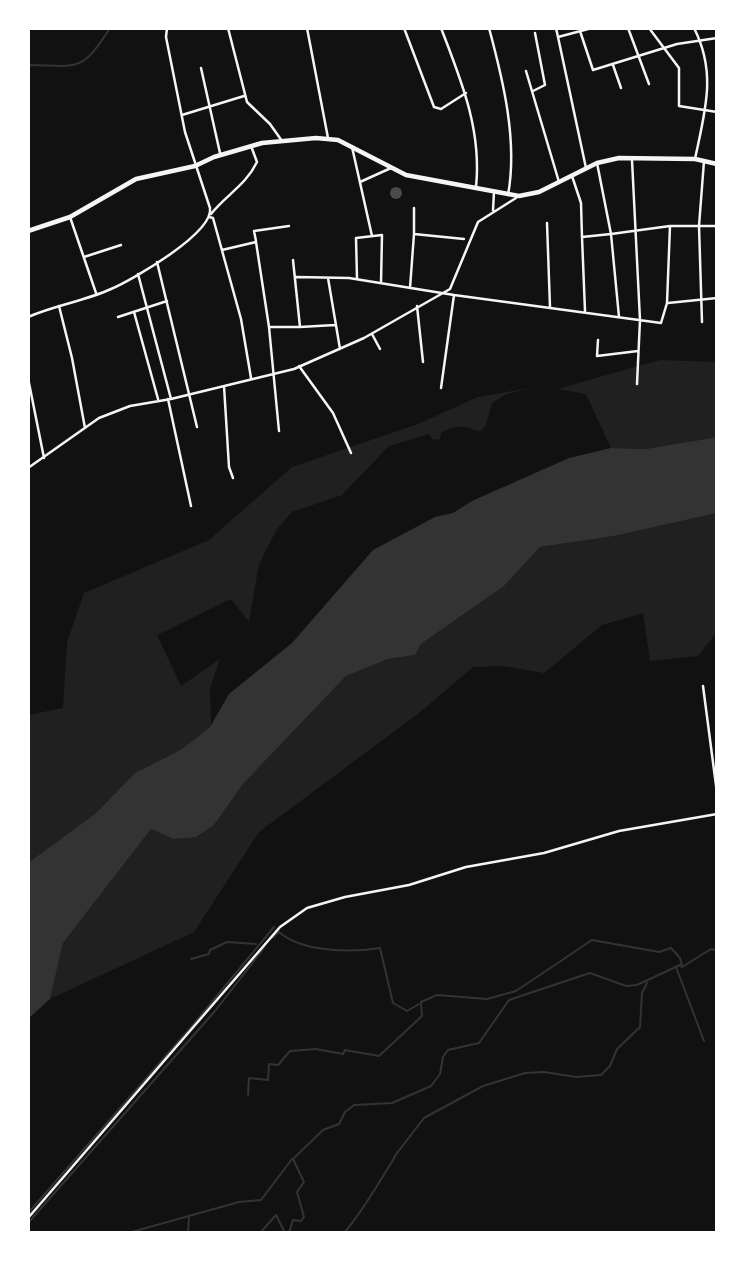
<!DOCTYPE html>
<style>
body{margin:0}
#map{position:relative;width:745px;height:1261px;overflow:hidden;background:#111;font-family:"Nunito Sans",sans-serif}
canvas{display:block}
.frame{position:absolute;inset:0;border:30px solid #fff;pointer-events:none}
</style>
<div id="map">
<canvas width="745" height="1261"></canvas>
<div class="frame"></div>
</div>
<script>
const g = document.querySelector('canvas').getContext('2d');
g.lineJoin = 'round';
function fillPath(path, color) { g.fillStyle = color; g.fill(path, 'evenodd'); }
function stroke(path, color, width, dash) { g.strokeStyle = color; g.lineWidth = width; g.lineCap = dash ? 'butt' : 'round'; g.setLineDash(dash || []); g.stroke(path); }
fillPath(new Path2D(`
 M660,360L717,362V437L646,449L611,448L586,394L557,389Z
 M530,388L507,394L492,403L486,425L480,432C464,425 456,425 441,433L440,439L433,440L429,434L389,446L342,495L292,512L277,529L259,564L249,622L231,599L157,635L181,686L220,659L210,688L211,727L182,749L135,773L95,814L28,863V715L63,708L67,642L84,593L209,540L292,467L418,424L478,397Z
 M717,513V632L698,656L650,661L643,613L602,625L544,673L502,666L473,667L419,713L259,832L194,932L50,999L63,943L151,829L173,839L214,825L243,784L346,676L388,659L415,655L421,644L504,586L540,547L614,536Z`), '#202020');
fillPath(new Path2D(`
 M717,437V513L614,536L540,547L504,586L421,644L415,655L388,659L346,676L243,784L214,825L196,837L173,839L151,829L63,943L50,999L28,1019V863L95,814L135,773L182,749L210,727L229,694L292,643L373,550L435,517L453,513L472,501L569,458L611,448L646,449Z`), '#333');
stroke(new Path2D(`
 M28,65C79,66 81,73 110,28
 M278,931C300,952 351,953 380,948L393,1003L407,1011L419,1004
 M272,938L279,932
 M191,959L209,954L210,950L227,942L256,944
 M676,967L704,1041
 M248,1095L249,1078L268,1080L269,1064L278,1065L290,1051L316,1049L343,1054L345,1050L379,1056L422,1016L421,1002L437,995L487,999L516,991L592,940L659,952L671,948L680,958L682,966
 M394,1157L424,1118L483,1086L525,1073L544,1072L576,1077L601,1075L610,1066L617,1049L640,1027L642,993L647,983
 M28,1213L192,1026L274,927
 M28,1223L215,1011L264,948
 M128,1233L239,1202L261,1200L292,1159
 M188,1233L189,1216
 M260,1233L276,1215L285,1233
 M289,1233L293,1220L301,1221L304,1217L297,1192L304,1182L293,1159L323,1130L339,1124L345,1112L354,1105L392,1103L431,1086L440,1074L443,1057L448,1050L479,1043L509,1000L590,973L626,986L637,985L680,965L682,967L711,949L717,950
 M344,1233C364,1210 378,1183 395,1157`), '#333', 2);
fillPath(new Path2D(`
 M390 193a6 6 0 1 1 12 0a6 6 0 1 1-12 0Z`), '#4a4a4a');
stroke(new Path2D(`
 M228,28L247,102L270,124L282,141
 M307,28L328,138
 M404,28L434,107L441,109L466,93
 M441,28C461,80 482,130 476,187
 M489,28C503,80 518,141 508,195
 M556,28L558,37
 M628,28L649,84
 M649,28L679,68V106L717,112
 M694,28C717,73 705,111 695,159
 M580,31L593,70L677,44L717,38
 M613,65L621,88
 M201,68L220,153
 M526,71L559,182
 M533,91L545,85L535,33
 M182,115L244,96
 M352,147L372,236
 M632,160L640,320L637,384
 M597,163L611,234L670,226H717
 M586,168L558,37L592,28
 M572,176L581,203L582,237
 M360,182L391,168
 M493,210L494,192
 M211,214C226,195 246,185 257,162L251,146
 M70,217L96,293
 M209,217L213,218L241,319L251,378
 M547,223L550,307
 M414,234V208
 M256,241L254,231L289,226
 M222,250L256,242L269,327H300L293,260
 M84,257L121,245
 M157,262L197,427
 M138,274L171,399
 M296,277L349,278L454,295L441,388
 M328,278L340,349
 M357,278L356,238L382,235L381,283
 M410,288L414,234L464,239
 M454,295L661,323L667,303L670,226
 M668,303L717,298
 M59,306L72,358L85,428
 M417,306L423,362
 M585,311L582,237L611,234L619,317
 M134,312L158,399
 M28,317C55,305 85,301 111,289C132,280 214,233 210,208L185,132L166,37L167,28
 M118,317L167,301
 M702,322L699,226L704,161
 M269,327L279,431
 M300,327L335,325
 M372,334L380,349
 M598,340L597,356L638,351
 M299,366L333,413L351,453
 M28,378L44,458
 M224,386L229,467L233,478
 M168,399L191,506
 M28,468L99,418L130,406L171,399L294,369L364,338L450,289L478,222L516,198
 M703,686L717,793
 M28,1218L280,927L307,908L345,897L409,885L466,867L544,853L619,831L717,814`), '#f5f5f5', 2.5);
stroke(new Path2D(`
 M28,231L70,217L136,179L195,166L214,157L262,143L316,138L338,140L406,175L519,196L539,192L597,163L619,158L695,159L717,164`), '#f5f5f5', 4.5);
</script>
